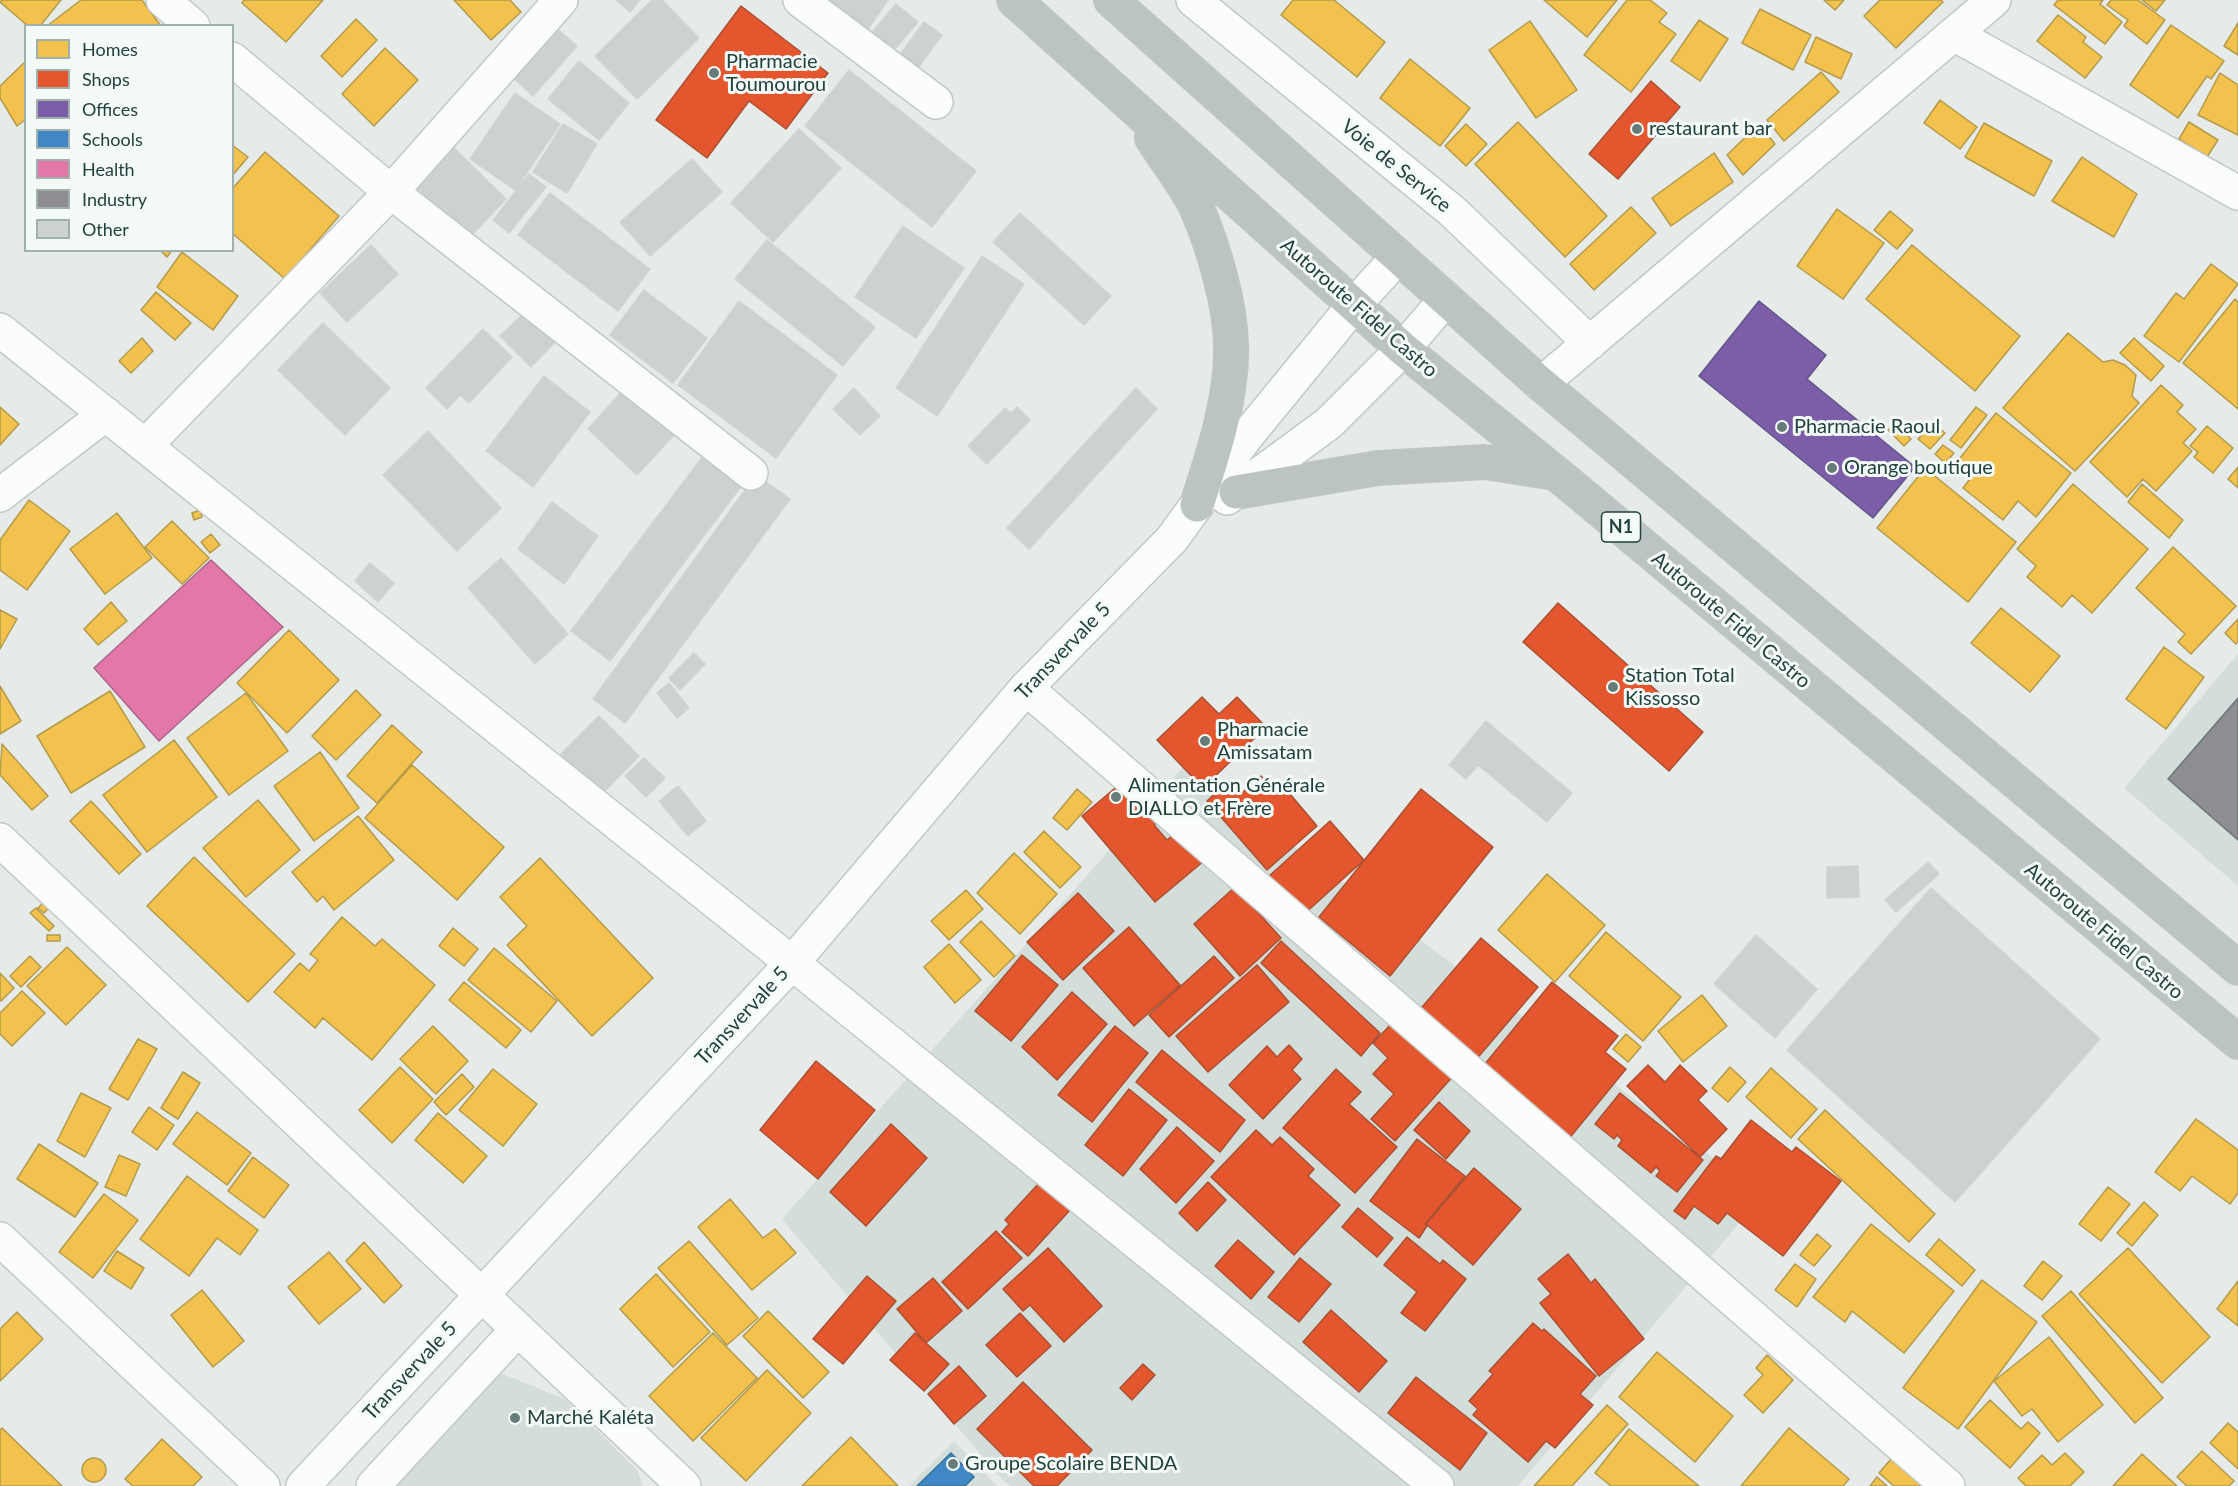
<!DOCTYPE html>
<meta charset="utf-8">
<style>
body{margin:0}
#map{position:relative;width:2238px;height:1486px;overflow:hidden;background:#e6ebea;font-family:Lato,sans-serif}
canvas{display:block}
.legend{position:absolute;left:24px;top:24px;width:210px;height:228px;box-sizing:border-box;background:#f4faf8;border:2px solid #a0b0ad;margin:0;padding:8px 10px;list-style:none;font-size:18px;color:#21413d}
.legend li{display:flex;align-items:center;gap:12px;height:30px}
.legend b{width:30px;border:2px solid #a0b0ad}
</style>
<div id="map">
<canvas width="2238" height="1486"></canvas>
<ul class="legend">
<li><b style="height:16px;background:#f2c14e"></b>Homes</li>
<li><b style="height:16px;background:#e4572e"></b>Shops</li>
<li><b style="height:16px;background:#7b5ea7"></b>Offices</li>
<li><b style="height:16px;background:#3f88c5"></b>Schools</li>
<li><b style="height:16px;background:#e377a8"></b>Health</li>
<li><b style="height:16px;background:#8d8d92"></b>Industry</li>
<li><b style="height:16px;background:#ccd2d1"></b>Other</li>
</ul>
</div>
<script>
const g = document.querySelector('canvas').getContext('2d');
g.lineJoin = 'round';
function fillPath(path, color) { g.fillStyle = color; g.fill(path, 'evenodd'); }
function stroke(path, color, width, dash) { g.strokeStyle = color; g.lineWidth = width; g.lineCap = dash ? 'butt' : 'round'; g.setLineDash(dash || []); g.stroke(path); }
function label(font, color, halo, rows, align = 'center') {
  g.font = font + ' Lato,sans-serif'; g.lineWidth = 6; g.setLineDash([]); g.textBaseline = 'middle'; g.strokeStyle = halo; g.fillStyle = color; for (const [text, x, y, turn = 0] of rows) {
    g.save(); g.translate(x, y); g.rotate((+turn || 0) * Math.PI / 180); g.textAlign = isNaN(turn) ? turn : align; if (halo) g.strokeText(text, 0, 0); g.fillText(text, 0, 0); g.restore();
  }
}
fillPath(new Path2D(`
 M2238,654V886L2124,788Z
 M1185,765L1763,1195L1518,1486H1010L998,1475L782,1219Z
 M495,1371L565,1399L637,1470L643,1486H389Z
 M954,1441L997,1486H909Z`), '#d3ddda');
const homes = new Path2D(`
 M2,0H61L40,26H28L0,2Z
 M81,0H142L161,26H47Z
 M244,0H323L286,42L242,3Z
 M454,0H510L521,12L491,40Z
 M1293,0H1334L1385,42L1357,77L1281,15Z
 M1544,0H1617L1587,37Z
 M1627,0H1650L1667,13L1659,22L1676,34L1631,92L1584,55Z
 M1824,0H1844L1835,10Z
 M1880,0H1941L1943,2L1896,48L1864,16Z
 M2058,0H2103L2100,4L2122,22L2105,44L2054,5Z
 M2111,0H2138L2165,20L2147,44L2124,26L2128,20L2107,5Z
 M2142,0H2165L2156,11Z
 M1760,9L1811,35L1793,70L1742,43Z
 M2058,15L2086,37L2083,42L2102,57L2085,78L2037,41Z
 M356,19L377,40L342,77L321,56Z
 M1699,20L1728,39L1700,81L1671,61Z
 M1530,21L1577,90L1536,118L1489,50Z
 M2238,23V55L2224,46Z
 M2171,25L2224,61L2211,79L2207,76L2178,118L2130,85Z
 M1816,37L1852,54L1841,79L1805,62Z
 M385,48L418,80L374,126L342,94Z
 M1410,59L1470,108L1440,146L1380,98Z
 M26,61V119L17,126L0,98V86Z
 M1821,72L1839,92L1784,141L1767,120Z
 M2220,73L2238,85V135L2198,115Z
 M1940,100L1977,127L1960,149L1924,123Z
 M1518,122L1607,216L1565,257L1475,164Z
 M2189,122L2218,140L2207,157L2179,139Z
 M1984,123L2052,161L2034,196L1965,157Z
 M1466,124L1487,144L1466,166L1445,146Z
 M1759,124L1775,144L1743,175L1727,155Z
 M232,145L248,157L232,176Z
 M265,152L339,216L285,279L232,233V189Z
 M1714,153L1733,182L1671,226L1652,198Z
 M2082,157L2137,194L2114,237L2052,201Z
 M1631,207L1656,233L1594,290L1570,264Z
 M1837,209L1884,243L1843,299L1797,266Z
 M1890,211L1913,230L1897,249L1874,230Z
 M1912,245L2020,336L1975,391L1866,299Z
 M160,250H172L167,257Z
 M182,252L238,296L213,330L157,287Z
 M2211,264L2238,284L2179,362L2144,336L2176,293L2184,299Z
 M156,292L191,323L175,340L141,310Z
 M2235,299L2238,302V409L2183,363Z
 M2068,333L2103,362L2113,360L2125,365L2136,375L2132,396L2139,403L2075,471L2003,408Z
 M142,338L153,351L131,373L119,361Z
 M2134,338L2164,366L2151,381L2120,353Z
 M2161,385L2183,405L2177,412L2196,429L2183,443L2192,451L2156,491L2143,479L2127,497L2090,462Z
 M0,407L19,424L0,445Z
 M1976,407L1987,415L1961,448L1950,440Z
 M1996,413L2071,473L2036,517L2018,501L2003,520L1963,488L1973,475L1956,463Z
 M1896,423L1911,439L1904,446L1888,430Z
 M1933,423L1945,433L1930,449L1918,439Z
 M2207,426L2233,448L2213,473L2194,457L2198,452L2190,446Z
 M1943,445L1954,453L1945,463L1935,454Z
 M2238,467V488L2228,479Z
 M1925,468L2016,542L1968,602L1877,528Z
 M2073,484L2148,549L2092,613L2072,595L2062,607L2027,577L2036,566L2017,549Z
 M2142,484L2183,520L2169,538L2128,502Z
 M29,500L70,531L27,590L0,570V540Z
 M200,510L202,517L194,520L192,513Z
 M117,513L152,558L105,594L70,549Z
 M172,521L209,558L182,584L145,547Z
 M211,534L220,545L210,553L201,542Z
 M2173,547L2236,606L2191,654L2178,642L2185,634L2136,588Z
 M111,602L127,621L98,645L84,629Z
 M2001,608L2060,656L2030,692L1971,643Z
 M0,610L17,619L0,649Z
 M2238,619V642L2236,644L2225,633Z
 M289,630L339,680L287,733L237,683Z
 M2164,647L2204,677L2166,729L2126,699Z
 M0,686L21,721L0,734Z
 M356,690L381,715L336,760L312,736Z
 M110,691L145,747L71,793L37,736Z
 M246,693L288,751L229,795L187,738Z
 M392,725L422,752L377,803L347,776Z
 M174,740L217,797L147,852L103,795Z
 M2,744L48,796L32,810L0,775Z
 M320,752L359,808L314,841L274,786Z
 M412,765L504,847L457,900L365,818Z
 M1077,789L1092,802L1067,830L1053,818Z
 M258,800L300,850L246,897L203,848Z
 M91,801L141,854L119,874L70,821Z
 M358,816L394,860L334,910L323,896L317,902L292,872Z
 M1044,831L1081,867L1060,888L1024,852Z
 M1014,853L1057,894L1020,934L977,893Z
 M194,857L295,954L248,1002L147,906Z
 M540,858L653,978L592,1036L507,945L527,926L500,897Z
 M1547,874L1605,925L1555,982L1498,930Z
 M966,890L983,909L949,940L931,921Z
 M49,897L55,902L44,913L38,908Z
 M36,908L54,926L49,931L30,913Z
 M342,917L375,946L382,939L435,985L372,1060L323,1018L315,1028L274,992L300,963L309,971L318,960L310,954Z
 M981,921L1015,956L994,977L960,942Z
 M453,928L478,949L464,966L439,946Z
 M1606,932L1681,997L1643,1041L1569,976Z
 M47,935H60V941H47Z
 M949,944L981,980L955,1003L924,967Z
 M67,947L106,985L66,1025L27,986Z
 M494,948L557,1001L531,1032L468,980Z
 M30,956L41,967L21,987L10,976Z
 M0,973L14,988L1,1001L0,1000Z
 M464,982L521,1030L506,1048L449,1000Z
 M22,991L45,1013L12,1046L0,1034V1013Z
 M1702,995L1727,1026L1683,1062L1658,1031Z
 M433,1026L468,1061L436,1094L400,1059Z
 M1626,1034L1641,1047L1628,1062L1613,1049Z
 M138,1039L157,1049L128,1100L109,1089Z
 M400,1067L433,1099L392,1143L359,1110Z
 M1730,1067L1746,1082L1728,1102L1712,1088Z
 M1771,1068L1817,1109L1791,1138L1746,1097Z
 M493,1069L537,1104L503,1146L459,1110Z
 M183,1072L200,1083L178,1119L161,1108Z
 M462,1074L474,1087L446,1115L434,1102Z
 M81,1093L111,1108L85,1157L57,1141Z
 M149,1107L174,1125L157,1150L132,1132Z
 M1825,1110L1935,1214L1909,1242L1798,1139Z
 M197,1112L251,1153L227,1185L173,1144Z
 M438,1113L487,1156L463,1183L415,1140Z
 M2196,1119L2238,1150V1193L2230,1204L2192,1176L2180,1191L2155,1172Z
 M39,1144L98,1183L75,1217L17,1179Z
 M119,1155L140,1164L126,1196L105,1187Z
 M253,1157L289,1185L264,1218L228,1191Z
 M187,1176L258,1230L240,1255L217,1238L189,1276L140,1239Z
 M2108,1187L2130,1204L2101,1241L2079,1224Z
 M104,1194L138,1220L93,1278L59,1252Z
 M730,1199L763,1238L775,1229L796,1253L752,1290L698,1227Z
 M2144,1202L2158,1215L2132,1246L2117,1233Z
 M1871,1224L1954,1291L1904,1353L1852,1311L1845,1322L1813,1297Z
 M1817,1234L1831,1246L1814,1266L1800,1255Z
 M1939,1239L1975,1270L1962,1286L1926,1255Z
 M689,1241L758,1318L727,1345L658,1268Z
 M364,1242L402,1286L384,1303L346,1261Z
 M2128,1248L2210,1337L2162,1383L2079,1294Z
 M117,1251L144,1268L131,1289L104,1271Z
 M329,1252L361,1289L319,1324L288,1287Z
 M2043,1261L2062,1276L2042,1300L2024,1286Z
 M1795,1264L1816,1279L1797,1307L1775,1290Z
 M656,1274L710,1332L673,1367L620,1309Z
 M1982,1280L2037,1322L1958,1429L1903,1388Z
 M2238,1281V1326L2217,1309Z
 M202,1290L244,1341L213,1367L171,1315Z
 M2071,1291L2163,1398L2135,1423L2042,1316Z
 M768,1311L829,1372L803,1398L743,1336Z
 M17,1312L43,1339L0,1381V1329Z
 M713,1333L757,1378L693,1441L649,1396Z
 M2049,1337L2103,1405L2058,1442L2032,1409L2022,1416L1994,1381Z
 M1657,1352L1733,1416L1695,1462L1619,1397Z
 M1767,1355L1793,1380L1763,1413L1744,1395L1763,1375L1756,1368Z
 M767,1370L811,1413L746,1481L701,1438Z
 M1990,1400L2021,1429L2028,1422L2040,1433L2010,1468L1965,1427Z
 M1607,1405L1628,1424L1572,1486H1534Z
 M2228,1423L2238,1432V1469L2210,1443Z
 M2,1428L62,1486H0V1430Z
 M1789,1428L1849,1479L1843,1486H1741Z
 M1629,1429L1699,1486H1611L1595,1473Z
 M851,1437L898,1486H802Z
 M162,1439L202,1477L193,1486H133L125,1479Z
 M1898,1451L1939,1486H1894L1879,1473Z
 M2202,1451L2234,1481L2229,1486H2187L2177,1477Z
 M2065,1453L2084,1472L2070,1486H2026L2018,1478L2042,1455L2052,1465Z
 M2142,1454L2177,1486H2113Z
 M82 1470a12 12 0 1 1 24 0a12 12 0 1 1-24 0Z
 M1877,1477L1887,1486H1870Z`);
fillPath(homes, '#f2c14e');
stroke(homes, '#b39b49', 1.5);
const shops = new Path2D(`
 M741,6L828,73L786,129L749,101L707,158L656,120Z
 M1651,81L1680,107L1618,179L1589,154Z
 M1558,603L1703,732L1669,771L1523,642Z
 M1202,697L1219,714L1237,697L1266,727L1203,788L1157,740Z
 M1261,776L1277,795L1285,788L1317,826L1267,870L1207,801L1230,780L1242,793Z
 M1127,778L1161,819L1154,825L1167,840L1179,830L1205,860L1155,902L1082,816Z
 M1421,789L1493,847L1390,976L1319,917Z
 M1330,821L1364,860L1303,915L1268,877Z
 M1235,887L1281,938L1240,976L1194,924Z
 M1078,893L1114,931L1063,980L1027,942Z
 M1129,927L1180,985L1134,1026L1083,968Z
 M1481,938L1538,987L1474,1062L1417,1013Z
 M1281,941L1380,1033L1361,1056L1261,963Z
 M1022,955L1058,985L1011,1041L975,1011Z
 M1214,956L1234,978L1169,1037L1149,1015Z
 M1257,965L1289,1002L1208,1072L1176,1036Z
 M1552,982L1618,1036L1605,1052L1626,1069L1567,1141L1480,1070Z
 M1072,992L1107,1024L1057,1080L1022,1047Z
 M1396,1019L1455,1074L1395,1141L1371,1119L1394,1094L1373,1074L1388,1058L1373,1043Z
 M1115,1026L1148,1053L1092,1122L1058,1095Z
 M1289,1045L1302,1059L1292,1070L1301,1079L1263,1119L1229,1085L1267,1046L1277,1057Z
 M1162,1050L1245,1120L1220,1152L1136,1082Z
 M816,1061L875,1110L818,1179L760,1130Z
 M1648,1065L1665,1082L1680,1065L1707,1091L1698,1100L1727,1129L1700,1157L1627,1086Z
 M1336,1069L1361,1092L1349,1104L1397,1147L1355,1193L1283,1128Z
 M1129,1089L1167,1120L1123,1176L1085,1145Z
 M1620,1093L1703,1160L1677,1192L1656,1176L1660,1171L1656,1167L1651,1173L1618,1146L1622,1140L1617,1135L1614,1139L1595,1124Z
 M1439,1102L1470,1131L1446,1159L1414,1130Z
 M1751,1120L1792,1152L1796,1147L1841,1181L1783,1256L1727,1213L1718,1224L1694,1206L1685,1219L1674,1211L1716,1156L1721,1159Z
 M891,1124L927,1158L866,1226L830,1192Z
 M1177,1127L1214,1161L1176,1203L1140,1169Z
 M1256,1130L1272,1145L1280,1137L1314,1169L1308,1176L1340,1205L1294,1255L1211,1177Z
 M1417,1139L1465,1176L1425,1224L1427,1226L1419,1238L1370,1201Z
 M1474,1168L1521,1209L1473,1265L1426,1224Z
 M1041,1181L1071,1209L1028,1256L1002,1232L1009,1224L1005,1220Z
 M1208,1182L1226,1200L1197,1231L1179,1213Z
 M1358,1208L1393,1238L1377,1257L1342,1227Z
 M996,1231L1022,1258L968,1309L942,1282Z
 M1407,1237L1440,1264L1443,1260L1466,1279L1425,1331L1401,1313L1417,1292L1384,1265Z
 M1238,1240L1274,1272L1251,1299L1215,1266Z
 M1048,1248L1102,1306L1064,1342L1030,1305L1023,1311L1003,1289Z
 M1568,1254L1591,1283L1595,1279L1644,1339L1599,1376L1540,1303L1551,1294L1538,1279Z
 M1300,1258L1331,1284L1299,1322L1268,1297Z
 M867,1276L896,1301L843,1364L813,1339Z
 M933,1278L962,1311L926,1343L897,1309Z
 M1331,1310L1387,1361L1359,1392L1303,1342Z
 M1020,1313L1051,1346L1017,1377L986,1345Z
 M1533,1323L1542,1331L1544,1329L1596,1376L1580,1394L1593,1405L1555,1448L1546,1441L1528,1462L1473,1415L1478,1409L1469,1401L1493,1374L1489,1371Z
 M915,1333L949,1364L924,1391L890,1360Z
 M1143,1364L1155,1375L1132,1400L1120,1388Z
 M959,1366L986,1396L954,1424L928,1394Z
 M1416,1377L1487,1433L1460,1470L1388,1413Z
 M1023,1382L1092,1450L1057,1486H1034L977,1429Z`);
fillPath(shops, '#e4572e');
stroke(shops, '#aa5032', 1.5);
const offices = new Path2D(`
 M1759,301L1826,355L1807,379L1915,467L1873,518L1699,376Z`);
fillPath(offices, '#7b5ea7');
stroke(offices, '#605587', 1.5);
const schools = new Path2D(`
 M951,1453L974,1477L965,1486H917Z`);
fillPath(schools, '#3f88c5');
stroke(schools, '#36739c', 1.5);
const health = new Path2D(`
 M211,560L283,627L159,741L94,668Z`);
fillPath(health, '#e377a8');
stroke(health, '#a96788', 1.5);
const industry = new Path2D(`
 M2238,698V840L2168,779Z`);
fillPath(industry, '#8d8d92');
stroke(industry, '#6d7678', 1.5);
const building = new Path2D(`
 M616,0H640L630,12Z
 M652,0H662L699,38L637,99L595,56Z
 M826,0H888L868,29Z
 M896,4L918,22L890,55L868,37Z
 M924,22L942,35L912,76L894,63Z
 M554,26L577,46L533,96L510,75Z
 M579,61L629,103L599,140L548,99Z
 M849,70L976,171L932,227L805,126Z
 M515,93L560,124L515,190L470,159Z
 M563,124L597,144L567,193L533,172Z
 M799,129L841,168L773,242L731,203Z
 M446,140L506,199L469,238L408,179Z
 M692,159L722,192L650,256L620,222Z
 M529,174L546,187L509,233L493,220Z
 M550,193L650,269L618,311L518,235Z
 M1020,213L1111,296L1084,325L993,242Z
 M903,226L964,268L916,338L855,297Z
 M767,240L875,327L843,366L735,279Z
 M371,245L398,274L347,322L320,293Z
 M982,256L1024,284L937,416L896,388Z
 M644,290L707,338L673,383L610,335Z
 M739,301L837,375L776,458L678,385Z
 M525,312L555,342L531,367L500,336Z
 M323,323L390,388L345,435L278,370Z
 M483,329L512,357L469,403L460,395L447,409L426,388Z
 M544,376L590,412L533,487L486,451Z
 M625,388L674,435L637,475L588,429Z
 M854,388L880,416L860,435L833,409Z
 M1136,388L1157,409L1029,549L1007,528Z
 M1017,407L1030,420L987,464L968,446L1005,408L1011,413Z
 M428,431L501,508L457,551L383,475Z
 M707,451L745,481L610,661L571,631Z
 M756,475L790,499L625,723L593,699Z
 M552,502L598,536L564,584L518,549Z
 M501,558L568,634L535,664L468,588Z
 M370,563L394,583L378,602L355,581Z
 M694,653L705,664L680,690L669,678Z
 M669,683L689,708L677,718L657,693Z
 M599,716L639,756L601,795L561,754Z
 M1486,721L1572,793L1547,822L1478,765L1466,779L1449,765Z
 M644,758L665,778L646,797L625,776Z
 M678,786L706,821L688,836L659,801Z
 M1928,862L1939,874L1896,912L1885,900Z
 M1858,866L1859,897L1827,898V867Z
 M1931,888L2100,1039L1955,1202L1787,1050Z
 M1756,935L1817,989L1775,1038L1714,984Z`);
fillPath(building, '#ccd2d1');
stroke(building, '#ced4d3', 1.5);
const street = new Path2D(`
 M163,0L193,26
 M800,0L936,102
 M1193,0L1452,211L1590,343
 M1954,34L2238,193
 M232,59L391,192L751,473
 M0,330L792,963L1437,1486
 M1541,384L1994,0
 M145,446L391,192L561,0
 M0,495L106,414
 M1026,688L1948,1486
 M0,840L684,1486
 M0,1239L263,1486
 M373,1486L518,1329`);
const secondary = new Path2D(`
 M1227,498L1329,423L1403,349L1446,299
 M303,1486L792,963L1026,688L1172,539L1246,437L1354,305L1398,257`);
const highway = new Path2D(`
 M1014,0L1403,349L1563,479L2238,1042
 M1111,0L1541,384L2238,968
 M1152,138C1165,159 1189,189 1198,211C1214,249 1230,303 1231,344C1233,396 1213,456 1197,505
 M1236,492L1378,468L1485,462L1555,473`);
stroke(street, '#c3c8c7', 36);
stroke(secondary, '#c1c9c7', 36);
stroke(highway, '#bdc7c6', 36);
stroke(street, '#fbfcfc', 33);
stroke(secondary, '#fbfcfc', 33);
stroke(highway, '#bbc3c3', 33);
for (const [x, y, r, color] of [
 [714,73,6,"#667c7a"],
 [1637,129,6,"#667c7a"],
 [1782,427,6,"#667c7a"],
 [1832,468,6,"#667c7a"],
 [1613,687,6,"#667c7a"],
 [1205,741,6,"#667c7a"],
 [1116,797,6,"#667c7a"],
 [515,1418,6,"#667c7a"],
 [953,1464,6,"#667c7a"]
]) { const dot = new Path2D(); dot.arc(x, y, r, 0, 2 * Math.PI); g.fillStyle = color; g.fill(dot); stroke(dot, '#f4faf8', 2); }
for (const [x, y, w] of [
 [1621,527,39]
]) { const box = new Path2D(); box.roundRect(x - w / 2, y - 15, w, 30, 4.5); g.fillStyle = '#f4faf8'; g.fill(box); stroke(box, '#21413d', 1.5); }
label('bold 18px', '#21413d', null, [
 ["N1",1621,527]
]);
label('20px', '#21413d', '#f4faf8', [
 ["Pharmacie",726,62],
 ["Toumourou",726,85],
 ["restaurant bar",1649,129],
 ["Pharmacie Raoul",1794,427],
 ["Orange boutique",1844,468],
 ["Station Total",1625,676],
 ["Kissosso",1625,699],
 ["Pharmacie",1217,730],
 ["Amissatam",1217,753],
 ["Alimentation Générale",1128,786],
 ["DIALLO et Frère",1128,809],
 ["Marché Kaléta",527,1418],
 ["Groupe Scolaire BENDA",965,1464]
], 'left');
label('20px', '#21413d', '#f4faf8', [
 ["Voie de Service",1396,166,39],
 ["Autoroute Fidel Castro",1359,308,41],
 ["Autoroute Fidel Castro",1731,620,40],
 ["Transvervale 5",1063,651,-46],
 ["Autoroute Fidel Castro",2104,931,40],
 ["Transvervale 5",742,1016,-47],
 ["Transvervale 5",410,1371,-47]
]);
</script>
